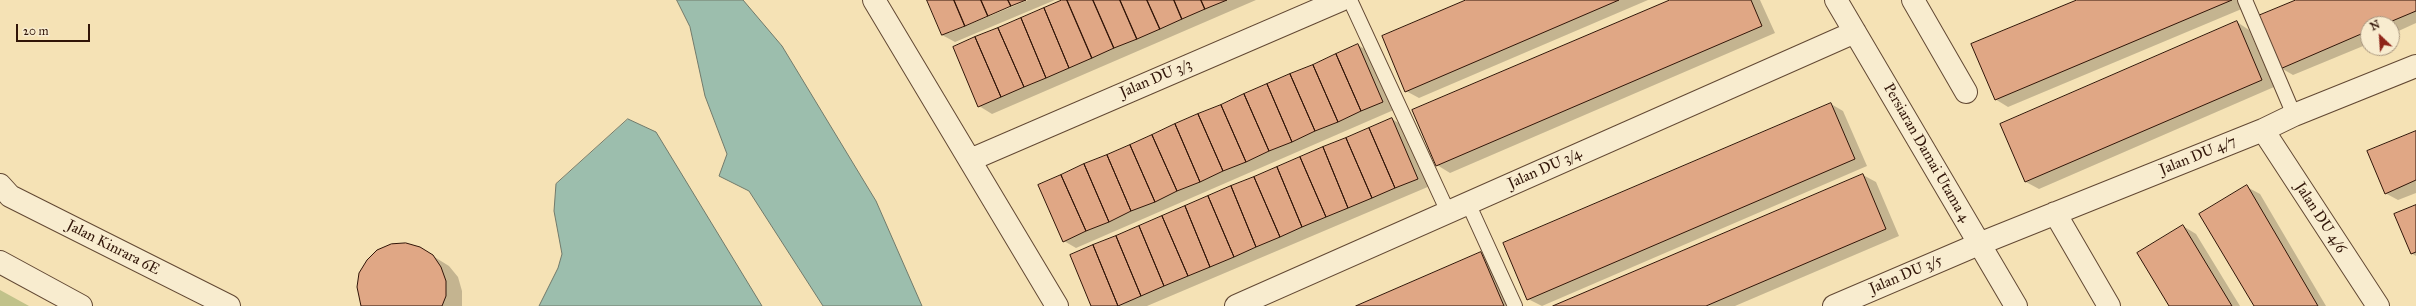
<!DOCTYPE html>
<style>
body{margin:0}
#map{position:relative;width:2416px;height:306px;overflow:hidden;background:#f5e2b5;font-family:"IM FELL Great Primer",serif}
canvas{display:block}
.north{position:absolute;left:2360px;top:16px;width:40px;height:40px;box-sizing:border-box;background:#f8eccf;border:1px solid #a8967f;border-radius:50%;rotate:335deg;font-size:11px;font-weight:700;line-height:16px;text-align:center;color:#311508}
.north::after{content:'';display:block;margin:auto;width:14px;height:18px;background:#8f2418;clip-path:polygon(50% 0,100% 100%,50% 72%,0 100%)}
.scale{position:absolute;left:16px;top:24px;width:74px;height:18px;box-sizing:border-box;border:2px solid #311508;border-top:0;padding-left:5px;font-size:12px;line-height:14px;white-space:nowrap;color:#311508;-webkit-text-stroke:3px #f8eccf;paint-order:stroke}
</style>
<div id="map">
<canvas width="2416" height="306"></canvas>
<div class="north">N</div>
<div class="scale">20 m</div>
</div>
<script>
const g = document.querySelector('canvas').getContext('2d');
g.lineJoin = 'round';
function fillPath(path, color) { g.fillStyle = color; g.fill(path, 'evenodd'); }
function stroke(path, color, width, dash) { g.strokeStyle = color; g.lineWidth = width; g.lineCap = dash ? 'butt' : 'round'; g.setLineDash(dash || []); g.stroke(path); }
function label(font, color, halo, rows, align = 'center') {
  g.font = font + ' "IM FELL Great Primer",serif'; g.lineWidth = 3.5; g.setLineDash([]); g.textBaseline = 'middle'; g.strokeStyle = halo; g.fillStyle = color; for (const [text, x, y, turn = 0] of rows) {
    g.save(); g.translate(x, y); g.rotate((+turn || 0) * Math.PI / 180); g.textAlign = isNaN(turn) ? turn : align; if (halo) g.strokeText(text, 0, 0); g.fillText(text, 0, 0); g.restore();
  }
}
fillPath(new Path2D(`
 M0,290L29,306H0Z`), '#c1c28a');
const water = new Path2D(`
 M677,0H743L782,46L876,201L922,306H823L749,191L719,176L727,154L705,96L690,27Z
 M628,119L656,132L762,306H539L558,268L562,254L554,211L556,184Z`);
fillPath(water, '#9cbead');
stroke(water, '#717a6b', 1);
fillPath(new Path2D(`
 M928,0H1023L949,31V33L1028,0H1055L955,42L942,35Z
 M1065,0H1256L992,114L979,106Z
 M1469,0H1648L1419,98L1406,91Z
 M1672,0H1760L1775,33L1450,173L1437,165Z
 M2079,0H2241L2244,8L2008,107L1995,99Z
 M2299,0H2416V23L2392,34V24H2368V44L2293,75L2281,68Z
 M2237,22L2249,30L2274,87L2039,189L2026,182L2001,125Z
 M1358,45L1371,53L1396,109L1076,248L1064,241Z
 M1831,104L1843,111L1867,166L1542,306L1528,299Z
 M1392,119L1405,127L1430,186L1147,306H1093Z
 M2416,132V193L2398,200L2385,193Z
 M1863,175L1876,182L1899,236L1735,306H1555Z
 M2247,187L2260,194L2326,306H2255Z
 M2416,206V256L2411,253Z
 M2183,226L2196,234L2240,306H2170Z
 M420,248L449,266L458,277L462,291V306H362Z
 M1481,253L1494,261L1513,306H1359Z`), '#0003');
const building = new Path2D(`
 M927,0H954L965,26L942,35Z
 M954,0H981L988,16L965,26Z
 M981,0H1008L1011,6L988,16Z
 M1008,0H1026L1011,6Z
 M1062,0H1067L1092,58L1069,68L1044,8Z
 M1067,0H1093L1114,48L1092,58Z
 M1093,0H1120L1137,39L1114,48Z
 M1120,0H1147L1160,29L1137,39Z
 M1147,0H1174L1182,19L1160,29Z
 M1174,0H1201L1205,9L1182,19Z
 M1201,0H1227L1205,9Z
 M1466,0H1619L1405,92L1382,36Z
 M1670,0H1751L1762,26L1436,166L1412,110Z
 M2077,0H2232L1995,100L1971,44Z
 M2296,0H2416V11L2385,24H2368V31L2280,69L2258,16Z
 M1044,8L1069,68L1046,78L1021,18Z
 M1021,18L1046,78L1024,87L998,28Z
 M2237,21L2262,80L2025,182L2000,124Z
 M998,28L1024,87L1001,97L975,37Z
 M975,37L1001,97L978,107L953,47Z
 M1358,44L1383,102L1361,111L1336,54Z
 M1336,54L1361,111L1338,122L1313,65Z
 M1313,65L1338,122L1315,131L1290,74Z
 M1290,74L1315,131L1292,142L1267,84Z
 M1267,84L1292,142L1269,151L1244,94Z
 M1244,94L1269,151L1246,162L1221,105Z
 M1831,103L1855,159L1527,300L1503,243Z
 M1221,105L1246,162L1223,171L1198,114Z
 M1198,114L1223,171L1200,182L1175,124Z
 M1392,118L1418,179L1395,188L1369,128Z
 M1175,124L1200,182L1177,191L1152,135Z
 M1369,128L1395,188L1372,198L1346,138Z
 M2416,131V180L2385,194L2367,151Z
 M1152,135L1177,191L1155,202L1130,145Z
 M1346,138L1372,198L1348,208L1323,147Z
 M1130,145L1155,202L1131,211L1107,155Z
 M1323,147L1348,208L1326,217L1300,157Z
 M1107,155L1131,211L1109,222L1084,164Z
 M1300,157L1326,217L1302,227L1277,167Z
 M1084,164L1109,222L1086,231L1061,175Z
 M1277,167L1302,227L1280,237L1254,177Z
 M1863,174L1886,229L1706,306H1553Z
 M1061,175L1086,231L1063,242L1038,185Z
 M1254,177L1280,237L1256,247L1231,186Z
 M2247,185L2318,306H2254L2199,214Z
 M1231,186L1256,247L1234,257L1208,196Z
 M1208,196L1234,257L1210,267L1185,206Z
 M2416,205V252L2411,254L2394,214Z
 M1185,206L1210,267L1188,276L1162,216Z
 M1162,216L1188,276L1164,286L1139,226Z
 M2183,225L2232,306H2169L2137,253Z
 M1139,226L1164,286L1141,296L1116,236Z
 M1116,236L1141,296L1118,306L1093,245Z
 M406,243L420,247L433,255L441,267L446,281V296L442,306H361L357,287L359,273L367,260L377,250L391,244Z
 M1093,245L1118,306H1091L1070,255Z
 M1481,252L1504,306H1356Z`);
fillPath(building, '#e0a785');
stroke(building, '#311508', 1);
const service = new Path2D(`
 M1350,0L1448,212
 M2245,0L2294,115
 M1468,203L1515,306`);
const minor = new Path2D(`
 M874,0L1057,306
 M1836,0L2016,306
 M1913,0L1966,92
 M2263,130L2378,306
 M970,160L1341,0
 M2055,213L2109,306
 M1236,306L1855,32
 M1834,306L1979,244L2263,130L2294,115L2416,66`);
const tertiary = new Path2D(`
 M0,185L10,196L229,306
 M0,262L81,306`);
stroke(service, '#624833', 16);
stroke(minor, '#624833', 24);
stroke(tertiary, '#624833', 24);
stroke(service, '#f8eccf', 14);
stroke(minor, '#f8eccf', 22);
stroke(tertiary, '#f8eccf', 22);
label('15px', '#311508', '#f8eccf', [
 ["Jalan DU 3/3",1156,79,-23],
 ["Persiaran Damai Utama 4",1926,153,60],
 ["Jalan DU 4/7",2198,156,-22],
 ["Jalan DU 3/4",1545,169,-24],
 ["Jalan DU 4/6",2320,218,57],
 ["Jalan Kinrara 6E",113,248,27],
 ["Jalan DU 3/5",1906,275,-23]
]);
</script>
